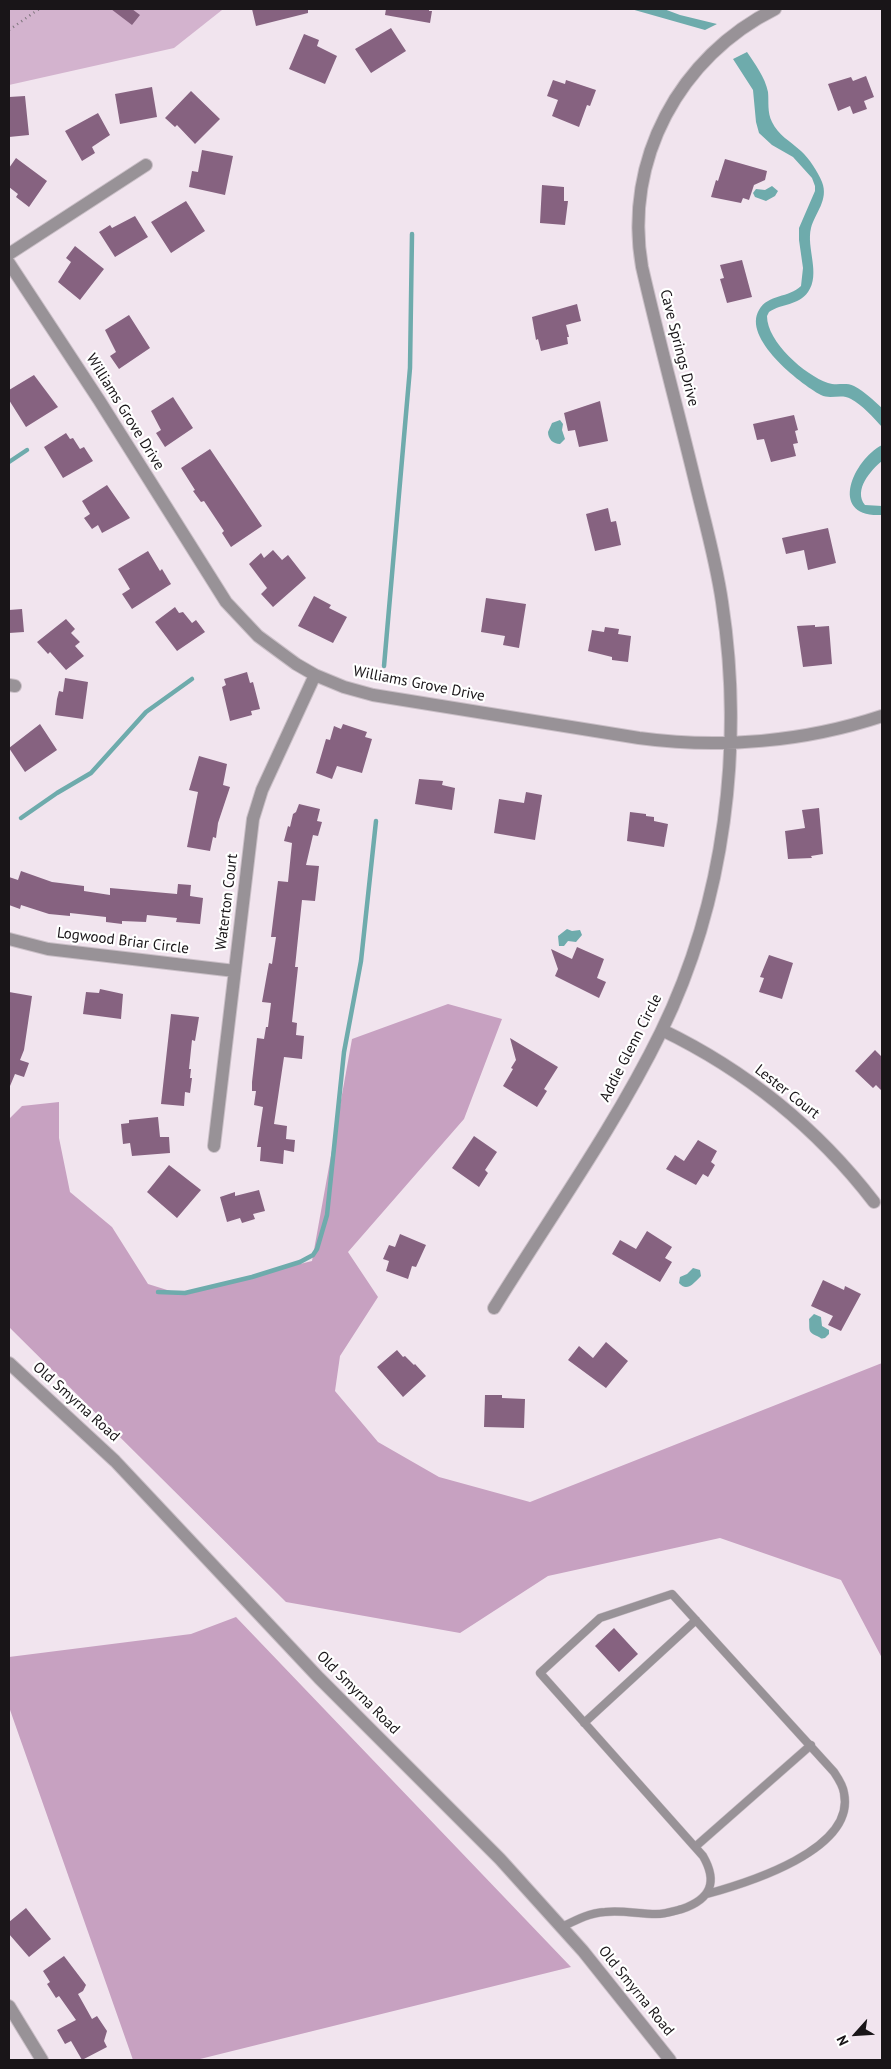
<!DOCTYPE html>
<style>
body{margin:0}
#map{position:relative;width:891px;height:2069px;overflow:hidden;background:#f1e4ee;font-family:"PT Sans",sans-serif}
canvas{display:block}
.frame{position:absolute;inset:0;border:10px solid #191518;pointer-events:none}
.north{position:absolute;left:831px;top:2009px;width:50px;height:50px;-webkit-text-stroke:4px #fff;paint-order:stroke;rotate:244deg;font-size:14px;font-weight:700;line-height:20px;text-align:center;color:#191518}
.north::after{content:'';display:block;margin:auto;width:18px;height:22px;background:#191518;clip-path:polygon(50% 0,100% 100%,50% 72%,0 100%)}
</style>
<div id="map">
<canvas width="891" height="2069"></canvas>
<div class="frame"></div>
<div class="north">N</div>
</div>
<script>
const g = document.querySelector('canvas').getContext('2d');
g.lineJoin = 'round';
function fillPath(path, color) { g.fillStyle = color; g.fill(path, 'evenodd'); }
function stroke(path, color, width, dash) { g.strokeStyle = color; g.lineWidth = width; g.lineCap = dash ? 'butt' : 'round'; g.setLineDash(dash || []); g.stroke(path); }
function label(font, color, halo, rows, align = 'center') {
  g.font = font + ' "PT Sans",sans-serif'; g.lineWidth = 4.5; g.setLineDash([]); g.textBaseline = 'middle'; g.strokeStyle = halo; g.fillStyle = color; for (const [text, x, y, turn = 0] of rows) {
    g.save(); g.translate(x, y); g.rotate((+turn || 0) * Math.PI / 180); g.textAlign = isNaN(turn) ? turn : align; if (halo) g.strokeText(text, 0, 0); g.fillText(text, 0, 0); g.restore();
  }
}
fillPath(new Path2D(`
 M9,9H222V10L174,48L9,85Z`), '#d3b3ce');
fillPath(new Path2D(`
 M448,1004L502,1019L464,1119L348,1252L378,1297L340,1356L335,1391L378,1442L439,1477L530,1502L882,1363V1658L841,1580L720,1538L548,1576L460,1633L286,1602L9,1327V1119L22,1106L59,1102V1138L70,1192L112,1227L148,1284L180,1294L312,1261L352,1039Z
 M236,1617L571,1967L196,2060H133L9,1707V1657L191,1634Z`), '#c7a1c1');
fillPath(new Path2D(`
 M631,9H664L680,15L717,24L705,30Z
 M747,52C755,64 765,77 768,92C769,102 767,112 772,122C778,135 790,141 801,151C809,158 818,172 822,182C829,200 815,213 811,228C806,248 821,274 808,292C798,306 782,303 769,312L767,316C767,342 805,375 828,383C836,386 846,382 854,386C865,392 873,400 882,408V427C873,417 862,405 851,399C841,393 831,400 821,395C799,383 742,338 759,310C768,294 789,298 801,286L803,268L799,240V228L815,191V186L812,178L793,157L772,145L759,133L756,122L753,90L733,59Z
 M772,186L778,191L775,196L766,201L755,197L753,193L756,189L765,190Z
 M560,420L563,424L562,430L565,439L560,444C553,444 548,439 548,432L552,423Z
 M882,445V461C871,470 853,490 865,505L882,506V515C828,518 852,461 882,445Z
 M567,929L572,931L580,930L582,935L576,942L568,941L564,946H559L558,936Z
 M693,1268L700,1270L701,1276C695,1282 687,1293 679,1283L680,1277L687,1274Z
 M814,1314L821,1317L822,1326L829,1330V1334L825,1338C818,1339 824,1339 817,1336C807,1332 810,1329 809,1319Z`), '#6eabac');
stroke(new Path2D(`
 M9,462L27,450
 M384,666L410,368L412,234
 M21,818L57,793L91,773L146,712L192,679
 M158,1292L185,1293L252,1277L300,1262L313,1255L317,1249L327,1215L344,1052L361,961L376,821`), '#6eabac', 4.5);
fillPath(new Path2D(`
 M111,9H132L140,15L132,25Z
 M252,9H308V13L256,26Z
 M386,9H429V11H432L430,23L385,15Z
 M391,28L406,51L371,73L355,49Z
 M304,34L319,40L317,46L337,56L325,84L289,69Z
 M866,76L874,97L864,101L867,109L853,114L850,106L838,111L828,84L851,77L853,81Z
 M553,80L565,84L566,80L596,90L590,106L587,105L579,127L552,116L558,100L547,96Z
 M152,87L157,117L120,124L115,94Z
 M191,91L220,119L195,144L177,125L175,127L165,118Z
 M25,96L29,135L9,137V97Z
 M98,113L110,135L92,147L95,153L82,161L65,131Z
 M202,150L233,156L225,195L189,187L192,171L198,172Z
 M16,158L47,181L29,207L16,197L18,194L9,187V168Z
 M725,159L767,171L765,180L754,185L749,200L743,198L741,203L711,197L716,180L718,181Z
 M542,185L564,187V201H568L565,225L540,223Z
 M186,201L205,231L171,253L151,222Z
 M135,216L148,237L115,257L99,232L110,225L112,228Z
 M75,246L104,269L80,300L58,282L71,262L66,258Z
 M742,260L752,297L727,303L720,279L724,278L720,265Z
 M577,304L581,321L566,325L569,337H567L568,344L541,351L538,339L536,340L532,317Z
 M129,315L150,348L119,369L110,356L116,352L105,330Z
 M34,375L58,407L26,427L9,400V390Z
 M173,397L193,428L165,447L156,433L161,430L151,411Z
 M600,401L608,441L579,447L575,430L568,431L564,413Z
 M794,415L798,430L795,431L798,443L793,444L796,456L771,462L764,439L757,440L753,424Z
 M66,433L70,439L73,438L80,449L84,447L93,461L63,478L44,447Z
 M210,449L262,526L231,547L222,533L224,531L204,501L201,502L193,491L195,490L181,468Z
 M107,485L130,518L102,533L98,525L92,529L84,518L90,514L82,501Z
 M608,508L611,522L616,521L621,545L595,551L586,514Z
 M828,528L836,563L808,570L804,550L786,554L782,538Z
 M273,550L282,560L288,555L306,578L273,607L261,594L267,588L249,564L261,553L264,558Z
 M148,551L160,571L162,569L171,584L132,609L122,594L130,589L118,569Z
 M314,596L331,605L329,608L347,617L333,643L298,626Z
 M486,598L526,604L519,648L503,645L505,636L481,632Z
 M175,607L179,613L183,612L192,623L196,620L205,632L177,651L155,622Z
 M22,609L24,632L9,633V610Z
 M66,619L75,629L71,633L80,642L75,646L84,656L66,670L50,652L48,654L37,642Z
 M815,625V627L829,626L832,664L803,667L797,626Z
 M605,627L619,629L618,634L631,636L628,662L612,660V657L588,651L592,630L604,632Z
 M247,672L250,683L253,682L260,709L251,711L252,715L230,721L222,687L226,685L224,679Z
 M65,678L88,682L83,719L55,715L57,699L59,691L63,692Z
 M40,724L57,750L25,772L9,748Z
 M343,724L367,732L365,737L372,739L362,773L337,766L332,779L316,773L326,739L330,740L334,726L341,729Z
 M199,756L227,764L223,785L230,787L218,823L216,838L213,837L210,851L187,847L198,792L189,790Z
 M419,779L443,781L442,785L455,788L452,810L415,804Z
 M526,792L542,795L535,840L494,833L499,799L524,803Z
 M299,804L320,809L317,821L322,822L318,836L313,835L306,865L319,866L315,901L302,900L295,967H298L292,1022L297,1023L296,1035L304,1036L302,1059L284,1057L274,1124L287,1126L286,1139L295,1140L294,1152L284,1150L283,1164L260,1161L261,1147H257L263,1107L254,1105L256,1091H252V1082L257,1038L264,1039L266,1027H268L271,1003L262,1002L269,963L272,964L276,937H271L278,881L288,882L292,843L284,841L288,826L290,827L293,814L296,812Z
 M819,808L823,854L811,856L812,858L788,859L785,831L805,828L802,810Z
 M630,812L646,814V816L654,817V821L668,824L664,847L627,841Z
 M21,871L52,882L84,886V891L110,895V888L177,894L178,884L191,885L190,896L203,898L200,924L176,922L177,918L147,915L146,922L122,921V924L106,922V917L70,913V916L49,914L21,905L20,909L9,905V877L18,880Z
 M577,947L604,959L597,978L606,982L599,998L555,976L558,969L551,949L572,959Z
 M769,955L793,963L782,999L759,992L764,978L760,977Z
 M100,989L123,994L121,1019L83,1014L86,992L99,993Z
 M9,992L32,996L24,1050L20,1060L29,1063L24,1077L15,1074L10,1086H9Z
 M171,1014L199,1017L195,1041L192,1040L189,1069H191L190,1078H192L190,1093L185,1092L184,1106L161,1104Z
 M510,1038L558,1067L544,1089L547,1091L537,1107L503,1086L513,1069L511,1068L516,1060Z
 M875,1050L882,1057V1091L876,1085L873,1088L855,1071Z
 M158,1117L160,1137H169L170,1153L132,1156L130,1143L123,1144L121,1124L129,1123V1120Z
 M474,1136L497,1152L485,1170L488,1173L479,1187L452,1168Z
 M698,1140L717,1151L711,1162L715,1165L708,1177L703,1174L696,1185L666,1169L675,1155L684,1161Z
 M169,1165L201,1190L177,1218L147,1192Z
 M259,1190L265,1211L253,1214L255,1219L242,1223L240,1218L227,1222L220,1197L235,1192V1196Z
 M647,1231L672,1247L665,1258L672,1262L660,1282L612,1254L620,1240L636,1249Z
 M400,1234L426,1245L416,1267L412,1266L408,1279L386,1271L389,1261L383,1259L389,1245L395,1247Z
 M823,1280L844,1290L845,1286L861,1294L841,1331L828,1325L833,1316L811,1306Z
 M606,1342L628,1361L606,1388L568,1360L579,1346L593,1358Z
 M397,1350L403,1357L405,1356L414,1365L415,1364L426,1376L403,1397L377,1367Z
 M485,1395H502V1398L525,1399L524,1428L484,1427Z
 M614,1628L638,1654L619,1672L595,1646Z
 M26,1908L51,1939L29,1957L9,1934V1922Z
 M64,1956L86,1985L83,1991L78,1994L92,2019L97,2016L107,2031L104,2041L107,2047L82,2060L71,2041L65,2044L57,2030L76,2020L59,1996L56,1998L47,1984L50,1982L43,1971Z`), '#866280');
const service = new Path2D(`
 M584,1723L696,1620
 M695,1847L811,1745
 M562,1927C576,1920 589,1913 605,1912C622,1910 639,1914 656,1914C665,1914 674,1911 682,1909C711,1899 718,1882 703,1856L540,1673L600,1618L672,1594L834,1772C838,1778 843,1785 844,1793C856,1850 747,1883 707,1894`);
const minor = new Path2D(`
 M9,254L146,165
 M9,263L99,400L226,602L258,636L296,664L315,675L344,687L373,695L639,738C720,749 804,742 882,716
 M9,685L15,686
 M9,939L48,949L235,971
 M662,1030C747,1071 817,1128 874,1202
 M214,1146L253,819L262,790L315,675
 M494,1308C550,1217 614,1128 661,1032C725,901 744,746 722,602C716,560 704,519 694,477C677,407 658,337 642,267C623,160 680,56 775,9
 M9,2006L42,2060`);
const tertiary = new Path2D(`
 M9,1363L115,1461L319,1678L500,1859L583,1951L670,2060`);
stroke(service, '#cabfc7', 9);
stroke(minor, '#cabfc7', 14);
stroke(tertiary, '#cabfc7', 14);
stroke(new Path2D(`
 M9,30L39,9`), '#7c747a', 2.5, [1, 4]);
stroke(service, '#989297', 8);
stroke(minor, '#989297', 12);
stroke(tertiary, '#989297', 12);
label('15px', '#191518', '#fff', [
 ["Cave Springs Drive",679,348,76],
 ["Williams Grove Drive",125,412,58],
 ["Williams Grove Drive",419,684,11],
 ["Waterton Court",227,902,-83],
 ["Logwood Briar Circle",123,941,7],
 ["Addie Glenn Circle",631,1048,-63],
 ["Lester Court",787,1092,38],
 ["Old Smyrna Road",76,1402,42],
 ["Old Smyrna Road",358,1693,45],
 ["Old Smyrna Road",636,1991,51]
]);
</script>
